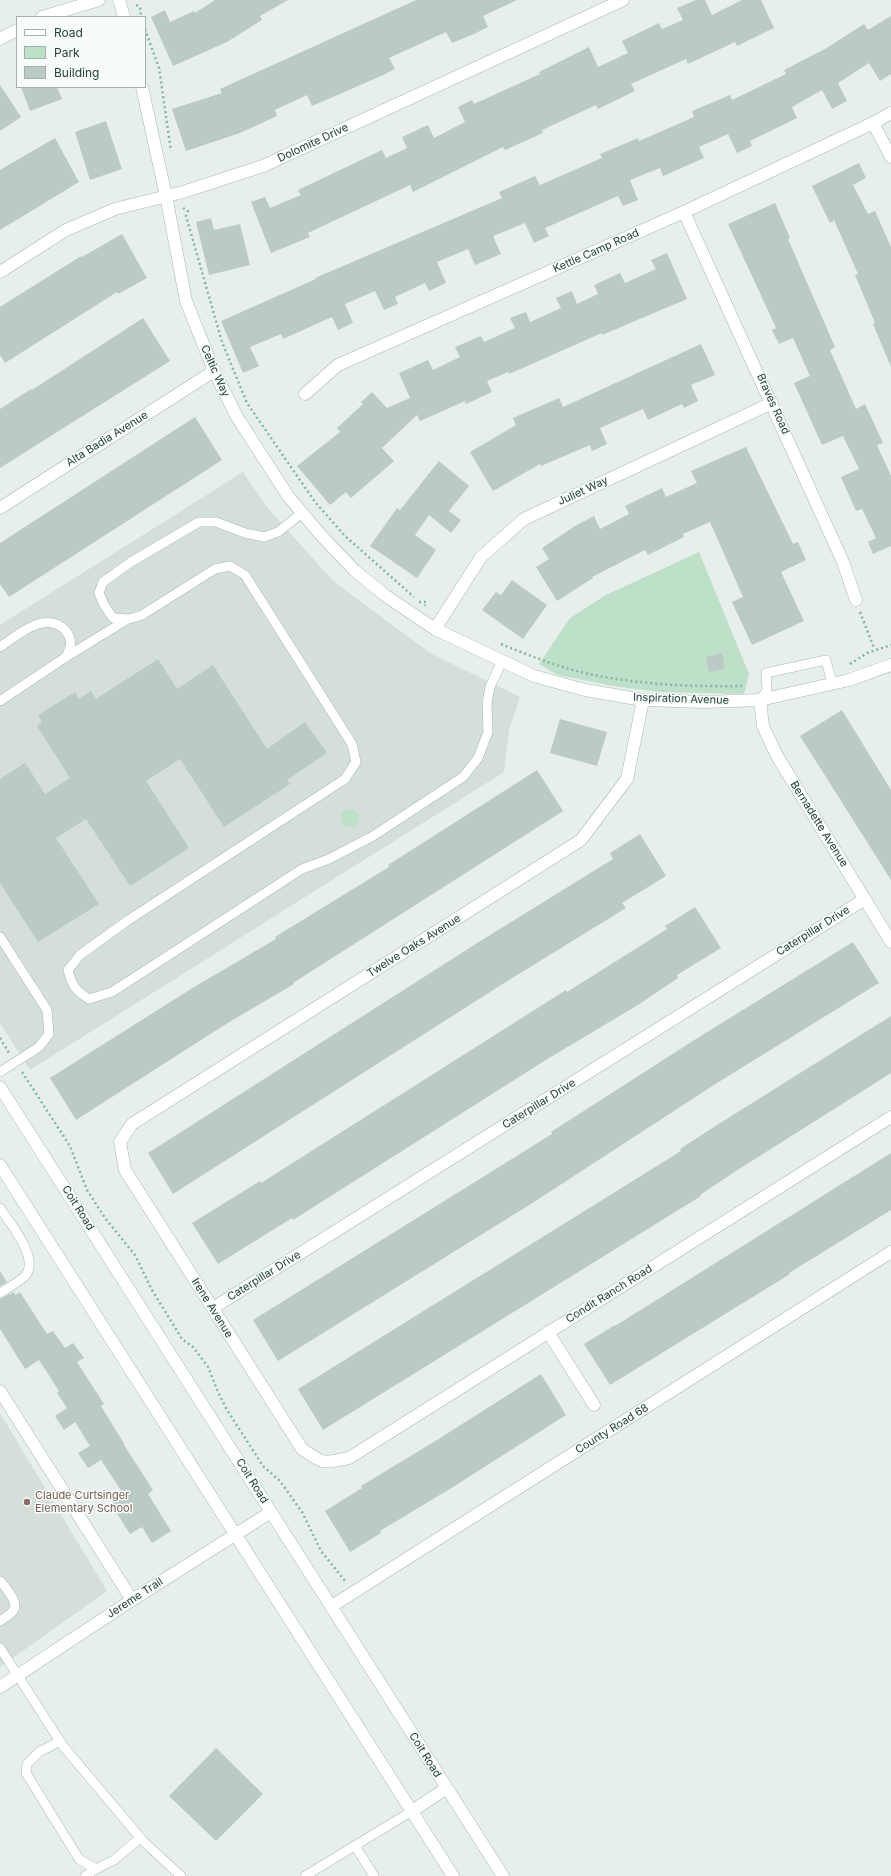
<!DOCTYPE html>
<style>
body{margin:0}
#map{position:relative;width:891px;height:1876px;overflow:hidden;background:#e6efeb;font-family:Inter,sans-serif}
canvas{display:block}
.legend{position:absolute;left:16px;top:16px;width:130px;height:72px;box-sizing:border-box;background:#f7fbf9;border:1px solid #a3b1ad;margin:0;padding:5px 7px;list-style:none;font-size:12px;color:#24423a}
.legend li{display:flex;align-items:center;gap:8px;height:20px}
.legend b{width:20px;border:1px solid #a3b1ad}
</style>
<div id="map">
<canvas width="891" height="1876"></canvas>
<ul class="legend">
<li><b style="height:5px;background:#fff"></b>Road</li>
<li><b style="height:11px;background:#bfe0c8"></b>Park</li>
<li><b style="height:11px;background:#bbcac4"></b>Building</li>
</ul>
</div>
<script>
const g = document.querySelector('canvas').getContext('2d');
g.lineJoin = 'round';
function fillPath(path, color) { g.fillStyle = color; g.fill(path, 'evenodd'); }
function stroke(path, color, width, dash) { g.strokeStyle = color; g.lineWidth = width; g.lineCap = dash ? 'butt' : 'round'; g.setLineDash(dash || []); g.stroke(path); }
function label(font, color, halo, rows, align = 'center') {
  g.font = font + ' Inter,sans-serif'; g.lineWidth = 3; g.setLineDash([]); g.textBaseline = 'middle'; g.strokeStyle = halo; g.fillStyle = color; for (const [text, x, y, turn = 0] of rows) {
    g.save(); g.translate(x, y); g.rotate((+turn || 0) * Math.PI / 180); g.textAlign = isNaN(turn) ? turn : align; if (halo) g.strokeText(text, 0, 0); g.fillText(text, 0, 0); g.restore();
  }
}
fillPath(new Path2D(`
 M243,472L266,506L332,580L430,653L520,697L509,730L504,772L30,1070L0,1023V625Z
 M0,1413L107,1591L0,1667Z`), '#d4dfda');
fillPath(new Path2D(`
 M699,552L749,674L744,694L659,692L613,686L558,675L539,664L570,618L606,595Z
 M341 818a9 9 0 1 1 18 0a9 9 0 1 1-18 0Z`), '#bfe0c8');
fillPath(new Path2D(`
 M215,0H288L260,16L262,20L227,42L173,66L151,17L165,10L170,22L194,11L195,13Z
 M416,0H517L483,16L488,27L474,34L452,43L446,32L389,58L395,69L381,76L312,106L307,95L275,110L277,116L240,133L186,151L172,109L222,93L220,89Z
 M696,0H705L712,15L742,0H761L774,28L737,46L735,42L688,64L686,59L631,84L635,91L598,109L596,105L542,130L543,133L505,150L503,147L413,192L410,185L308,233L310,237L271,253L251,202L265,197L270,208L301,195L298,190L382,150L386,158L407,148L402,137L428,125L434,138L465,122L458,107L472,100L474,104L540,74L539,72L589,47L598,67L628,53L622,41L659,23L662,29L683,20L677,8Z
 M891,16V74L880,81L869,63L838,83L847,101L832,109L822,90L792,107L797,118L750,141L752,146L737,153L728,134L699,147L704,158L663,176L660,168L630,180L638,200L623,206L618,196L545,228L549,236L534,243L525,223L493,236L501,254L475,265L468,249L437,262L446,283L429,291L425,283L395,297L398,304L384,310L375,291L345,304L353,323L338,330L332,317L283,339L281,334L250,347L259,366L243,373L221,321L316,279L315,278L502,198L499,192L535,176L540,185L602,158L600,154L638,138L639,141L694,117L692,111L730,95L732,100L786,74L784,70L825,49L864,24L868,30Z
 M0,85L21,117L0,131Z
 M21,87H57L62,99L30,111Z
 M106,121L122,169L90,180L75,132Z
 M55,138L79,182L0,230V170Z
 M859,163L866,178L853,185L868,214L875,211L891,247V367L873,324L875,323L855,275L858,274L834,220L830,223L812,186Z
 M775,203L790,238L788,239L835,347L830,350L856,409L865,404L883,443L877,445L891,476V546L873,554L868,542L876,538L862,509L856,511L841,477L859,469L843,436L822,445L794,383L810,376L793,338L779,344L772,330L776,328L728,224Z
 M211,218L214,230L240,224L250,265L209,275L196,222Z
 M122,234L147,278L118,294L117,292L5,363L0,355V307L81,256L82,257Z
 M667,253L687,299L602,335V333L509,374L508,372L487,381L492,392L466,404L465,401L420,421L417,415L382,448L394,461L351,498L346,492L330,505L297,466L340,432L337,428L363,404L361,402L372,392L387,408L410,398L399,373L428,360L433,370L460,357L455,347L481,336L484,342L515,328L510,318L526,312L530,322L561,308L556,298L572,291L577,304L598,294L594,285L620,273L625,283L656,269L651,260Z
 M143,318L170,361L0,468V409L31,389L32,390Z
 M701,344L715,375L691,385L698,401L684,408L682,404L648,420L643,409L600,428L607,444L592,451L590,445L541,466L540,464L493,491L470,452L516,425L513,418L559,398L563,407Z
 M195,417L222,460L9,597L0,584V543Z
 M746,447L793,544L798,542L806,560L781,572L804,621L752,645L732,602L743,597L710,522L683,534L684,537L648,555L645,550L592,577L593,578L557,601L536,567L549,559L542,548L575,526L594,516L600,529L629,514L625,506L662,488L666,497L697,483L691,471Z
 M439,461L469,486L449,511L461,520L451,533L429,515L415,535L436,550L417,578L370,546L397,508L400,510Z
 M512,580L547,605L523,639L482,610L496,592L501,595Z
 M722,653L725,669L709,672L706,657Z
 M158,659L177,689L213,665L267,749L305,722L327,753L287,780L290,784L224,827L180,759L146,781L189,848L130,886L86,819L56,838L99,904L38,942L0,883V779L25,763L45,794L70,778L37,726L42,722L38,715L75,692L79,699L91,691L96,699Z
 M842,710L891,790V880L800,736Z
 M560,719L607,732L597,766L550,753Z
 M537,770L563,811L293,983L294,984L226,1024L76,1120L50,1078L194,987L276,939L275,937L389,867L388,865Z
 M640,834L666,876L622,903L626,908L501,985L173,1194L148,1153L482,940L613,859L610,853Z
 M695,907L721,948L677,975L678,978L638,1005L549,1058L293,1220L292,1218L218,1264L192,1223L260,1181L261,1183L566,990L567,992L667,929L665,926Z
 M853,942L879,983L717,1083L534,1202L278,1361L253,1320L552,1134L551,1132L699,1037Z
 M891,1016V1073L736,1171L700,1195L701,1196L323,1430L298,1389L681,1151L680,1149L717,1125Z
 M891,1153V1210L789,1273L790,1274L610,1385L584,1344L615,1325V1326Z
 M0,1271L7,1282L0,1286Z
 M14,1292L15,1295L20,1292L47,1334L53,1331L65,1348L73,1343L84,1358L77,1362L104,1404L101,1406L125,1445H124L153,1490L148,1494L171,1531L152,1543L142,1527L130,1534L111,1504L124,1495L101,1460L88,1468L78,1453L90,1446L75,1422L64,1430L55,1416L67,1408L57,1393L59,1391L39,1360L25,1369L0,1329V1299Z
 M541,1374L566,1415L453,1487L380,1531L381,1533L350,1552L325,1511L362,1488L361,1486L437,1440Z
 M216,1748L263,1794L216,1841L169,1796Z`), '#bbcac4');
const service = new Path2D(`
 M302,513L278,532L264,537L245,533L216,522H199L131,562L103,582L99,593L104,605L113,618L129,619L142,615L215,569L230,566L245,575L352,744L356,762L345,779L127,921L80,955L68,970C72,986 75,990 89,999L112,992L302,869L329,859L373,836L463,777L478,758L488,732L487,703L490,687L502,661
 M0,647C18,635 46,609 66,631C73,640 71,647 66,657L0,701
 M66,657L128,619
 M760,700L767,690L766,673L826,660L832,683
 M0,937L47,1010L49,1034L39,1047L0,1072
 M0,1208C9,1222 42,1261 24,1277C17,1283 8,1288 0,1293
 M0,1581C5,1587 20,1603 13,1611C10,1615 4,1618 0,1621
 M0,1648L63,1746L143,1841L181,1876
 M60,1741L39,1752L27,1764L26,1773L79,1859L96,1869L114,1860L140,1838
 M355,1846L374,1876
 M85,1876L96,1869
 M305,1876L412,1811`);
const minor = new Path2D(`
 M42,17L99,0
 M0,39L17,30
 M873,123L891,157
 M684,212L843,562L856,600
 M0,272L66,230L115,209L183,192L263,166L623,0
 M305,394L338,365L684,212L873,123L891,113
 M0,508L214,371
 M435,629L481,557L524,519L772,403
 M643,700L627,779L581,840L132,1124L120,1142L125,1170L302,1449C325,1465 322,1463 349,1458L891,1117
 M760,700L763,726L777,756L891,942
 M213,1308L865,899
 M548,1332L594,1405
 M0,1391L132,1600
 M332,1606L891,1252`);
const tertiary = new Path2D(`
 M119,0L124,17
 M142,87L166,196L186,301L214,371L237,417L288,496L320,534L355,571L386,596L435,629L534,676L585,690L643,700L704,702L760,700L849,680L891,665
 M0,1687L132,1600L271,1512`);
const secondary = new Path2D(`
 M0,1087L503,1876
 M0,1165L453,1876
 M412,1811L447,1788`);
stroke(service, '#a8b8b2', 10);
stroke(minor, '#a8b8b2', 13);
stroke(tertiary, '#a8b8b2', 13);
stroke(secondary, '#a4bbb3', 13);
stroke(new Path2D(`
 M136,5L140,7L141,17
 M145,29L159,68L171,151
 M183,208L188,211L186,216L222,342L247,403L315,502L345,536L414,597
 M419,602H426L425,606
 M860,612L874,648
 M501,644C523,653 546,662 569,669C624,684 685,687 742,686
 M850,664L867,653L891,645
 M0,1038L9,1053
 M22,1072L70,1146L87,1190L105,1218L135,1255L152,1290L182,1339L193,1347L208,1367L218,1392L227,1410L263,1466L280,1481L302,1512L321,1551L346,1582`), '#86b3a5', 2.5, [2, 3]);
stroke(service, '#fff', 9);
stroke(minor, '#fff', 12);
stroke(tertiary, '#fff', 12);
stroke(secondary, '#fff', 12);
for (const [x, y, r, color] of [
 [27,1502,4,"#8d6e63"]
]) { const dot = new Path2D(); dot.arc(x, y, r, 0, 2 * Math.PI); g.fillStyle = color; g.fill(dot); stroke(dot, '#f7fbf9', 1.5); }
label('11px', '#24423a', '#f7fbf9', [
 ["Dolomite Drive",313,143,-25],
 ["Kettle Camp Road",596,251,-24],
 ["Celtic Way",215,371,66],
 ["Braves Road",773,404,66],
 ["Alta Badia Avenue",107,439,-32],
 ["Juliet Way",583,491,-25],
 ["Inspiration Avenue",681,699,2],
 ["Bernadette Avenue",819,824,58],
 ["Caterpillar Drive",813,931,-32],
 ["Twelve Oaks Avenue",414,946,-32],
 ["Caterpillar Drive",539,1104,-32],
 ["Coit Road",78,1208,58],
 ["Caterpillar Drive",264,1276,-32],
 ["Condit Ranch Road",609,1294,-32],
 ["Irene Avenue",212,1308,58],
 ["County Road 68",612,1429,-32],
 ["Coit Road",252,1481,58],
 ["Jereme Trail",135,1598,-33],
 ["Coit Road",425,1755,58]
]);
label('11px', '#785e54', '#f7fbf9', [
 ["Claude Curtsinger",35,1496],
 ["Elementary School",35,1509]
], 'left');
</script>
